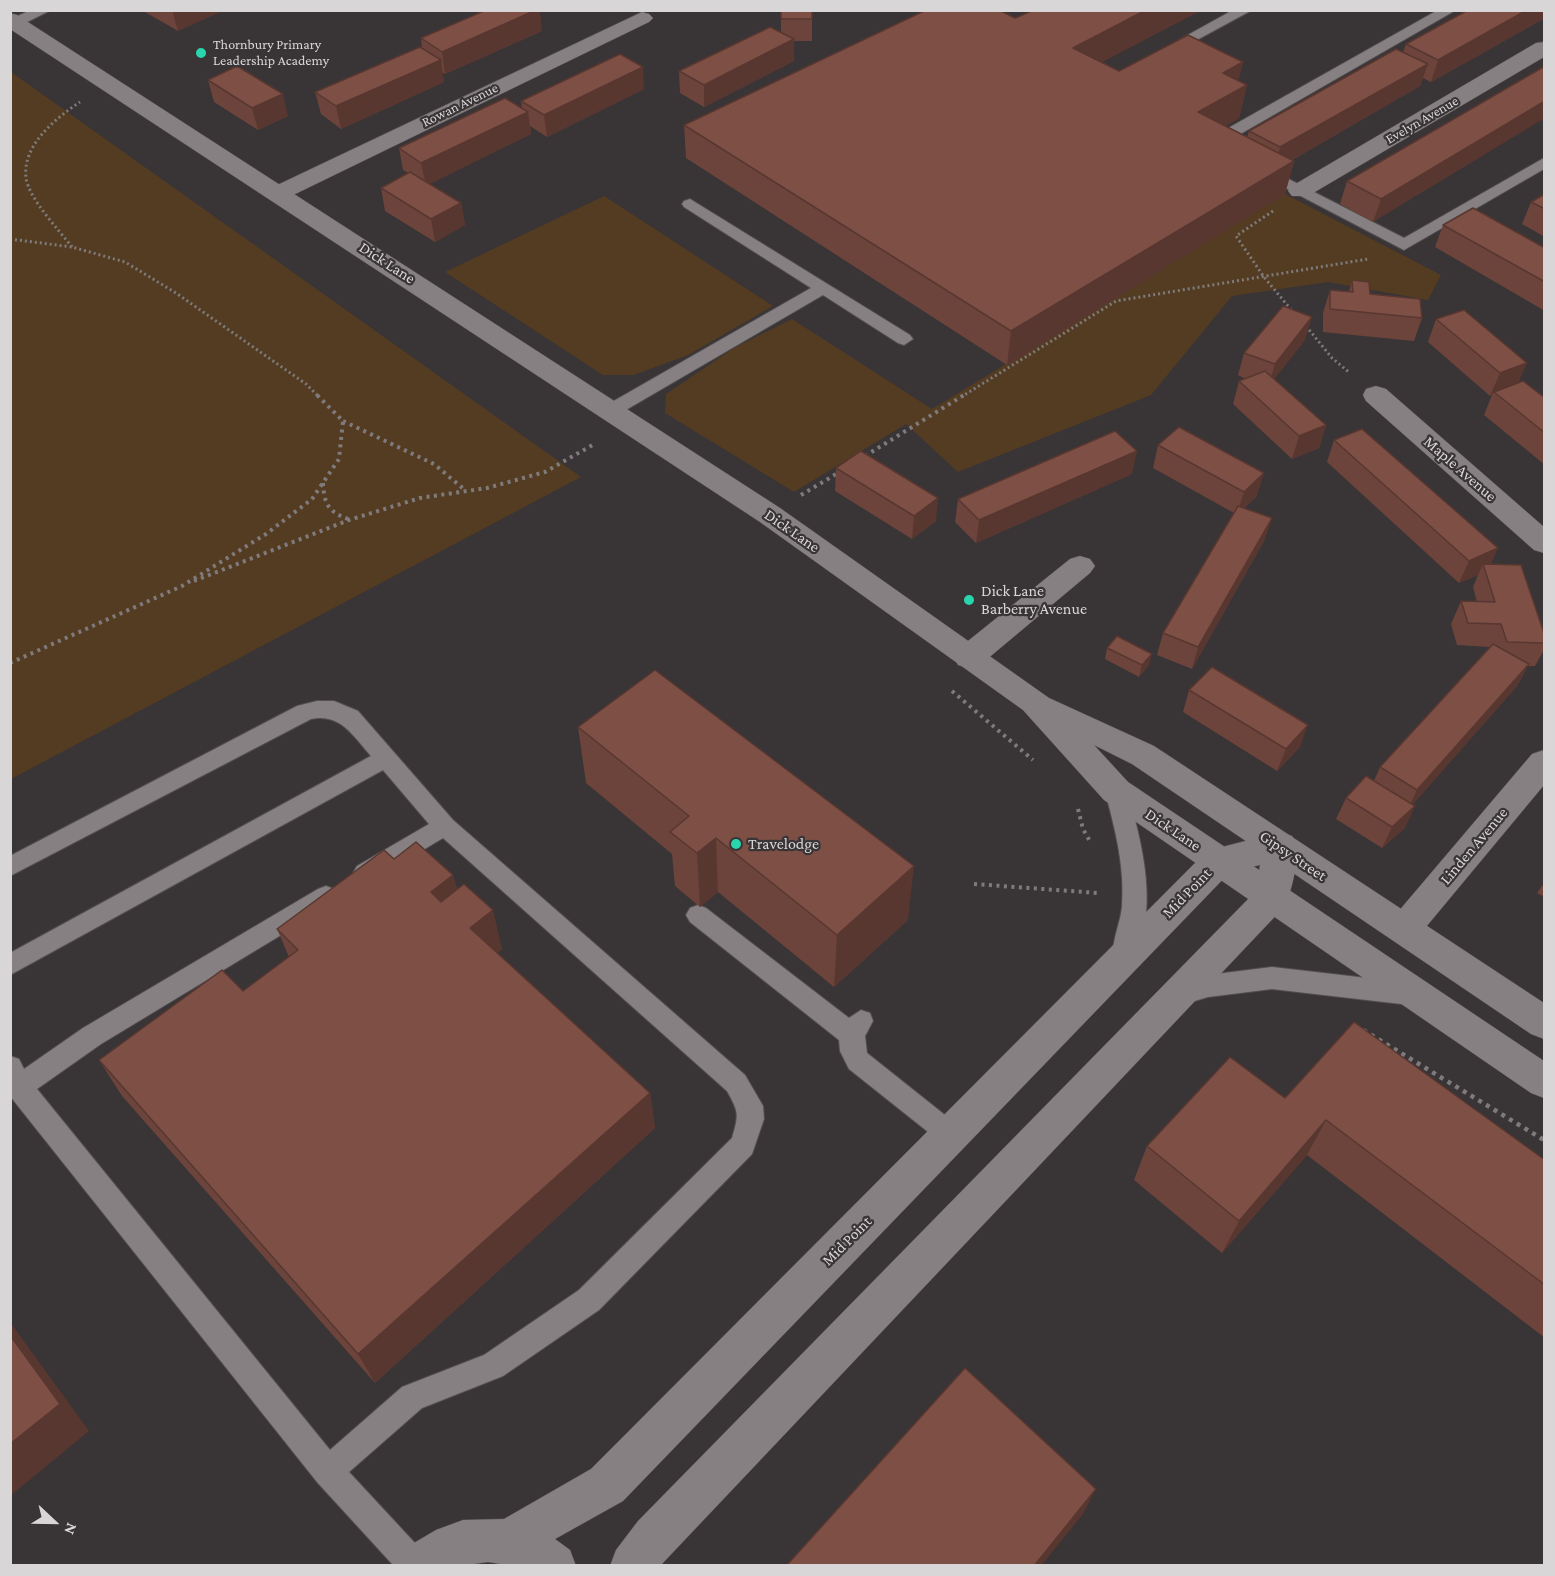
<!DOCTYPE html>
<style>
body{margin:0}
#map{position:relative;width:1555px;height:1576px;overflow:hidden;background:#393436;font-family:"Crimson Pro",serif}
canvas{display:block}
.frame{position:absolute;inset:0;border:12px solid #d9d6d7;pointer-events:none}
.north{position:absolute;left:24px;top:1492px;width:60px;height:60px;-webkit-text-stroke:4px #393436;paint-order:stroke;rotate:112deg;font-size:16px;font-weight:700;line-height:24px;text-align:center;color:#d9d6d7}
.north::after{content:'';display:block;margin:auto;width:21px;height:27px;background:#d9d6d7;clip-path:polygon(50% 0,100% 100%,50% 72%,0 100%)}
</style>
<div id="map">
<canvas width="1555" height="1576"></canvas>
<div class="frame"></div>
<div class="north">N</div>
</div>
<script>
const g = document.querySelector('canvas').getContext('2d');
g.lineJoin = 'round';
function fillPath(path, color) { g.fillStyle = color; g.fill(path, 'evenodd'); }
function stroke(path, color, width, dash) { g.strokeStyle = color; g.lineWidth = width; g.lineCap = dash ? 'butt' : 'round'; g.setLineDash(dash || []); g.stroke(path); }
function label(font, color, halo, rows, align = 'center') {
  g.font = font + ' "Crimson Pro",serif'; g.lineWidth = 4.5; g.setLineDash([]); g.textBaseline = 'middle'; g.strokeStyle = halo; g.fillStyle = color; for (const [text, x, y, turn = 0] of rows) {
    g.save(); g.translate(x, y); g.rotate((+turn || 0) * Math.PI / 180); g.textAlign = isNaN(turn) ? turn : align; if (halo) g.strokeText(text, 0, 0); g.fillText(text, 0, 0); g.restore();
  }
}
fillPath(new Path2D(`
 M11,72L581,477L11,779Z
 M1285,194L1441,275L1428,300L1328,282L1232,296L1151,395L958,472L906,424L794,492L665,413L666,394L734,348L792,319L932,409Z
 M604,196L773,306L688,355L634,375H603L445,272Z`), '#543c22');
const service = new Path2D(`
 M31,10H51L21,25H11V19Z
 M1233,10H1252L1171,54L1166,55L1159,51Z
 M1438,10H1456L1216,148H1204L1200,144Z
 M1544,158V169L1404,250L1253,171L1261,166L1267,168L1404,238Z
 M690,199L910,335L913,339L904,345L898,343L823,295L619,414H605L603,410L605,406L811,288L684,207L682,204L684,201Z
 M317,701H334L358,711L453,820L745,1075L763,1106L764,1119L752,1154L599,1310L503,1376L422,1408L349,1472L426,1555L430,1566H394L317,1482L10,1096V1056L19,1059L24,1069L83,1028L318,889L326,886L334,889L338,896L334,903L101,1044L37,1089L330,1450L402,1387L484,1355L579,1290L732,1138C739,1115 739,1112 727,1091L443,838L373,880L365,883L357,880L353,873L357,866L429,824L383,770L10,975V953L371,756C353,736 341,713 311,719L10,876V856L297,706Z
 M1116,782L1124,785L1127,791C1143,845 1159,910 1133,964L1124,967L1115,964C1108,949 1121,923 1122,906C1125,866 1115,829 1105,791L1108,785Z
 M698,905L706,908L849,1018L861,1010L870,1013L873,1021L865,1036L867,1053L960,1127L964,1135L960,1143L951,1147L942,1143L849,1069L840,1051L839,1040L690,922L686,915L690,908Z
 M1272,967L1410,983L1419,986L1422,994L1419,1002L1410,1005L1272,989L1208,997L1181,1005L1172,1002L1169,994L1172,986L1208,975Z`);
const minor = new Path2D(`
 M642,12L649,14L653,18L649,22L287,198H271L267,193L271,188Z
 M1544,42V57L1308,196H1292L1288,191L1292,186L1536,43Z
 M1376,386L1386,389L1544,527V553L1534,550L1366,401L1363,395L1366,389Z
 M1080,556L1090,559L1095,566L1090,573L980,665L969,668L958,665L954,657L958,649L1070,559Z
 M1544,750V785L1416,939L1404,944L1392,939L1386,929L1392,919L1532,754Z
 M1280,832L1292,836C1301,854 1293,889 1284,907L660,1566H610L616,1550L638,1521L1256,891L1260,865L1230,872L623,1501L555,1539L570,1550L576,1566H513L488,1562L460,1566H396L402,1550L436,1530L463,1520L504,1519L591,1469L1207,851Z`);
const tertiary = new Path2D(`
 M10,13L17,15L780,508L1049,698L1154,746L1544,1003V1039L1531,1034L1132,764L1094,745L1128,782L1544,1061V1098L1531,1093L1104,800L1023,710L760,522L10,29Z`);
stroke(service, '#545051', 2);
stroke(minor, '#545051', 1);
stroke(tertiary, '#545051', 1);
stroke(new Path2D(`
 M1273,211L1236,236L1264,277L1293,312
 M10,239L72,247L125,262L176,293L306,384L319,397
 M72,247C59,230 29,199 26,178C22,145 56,118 80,102
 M1306,326L1332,358L1350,373
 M961,397L1116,301L1368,259`), '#7f7b7c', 3, [2, 3]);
stroke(new Path2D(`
 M343,421L434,464L466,491
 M865,456L964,395
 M323,483C324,503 328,512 348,519
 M801,495L838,473
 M194,581L349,520L420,498L487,488L545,472L596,443
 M10,663L182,586L266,534L312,499L339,459L343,421L317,395
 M952,691L1033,760
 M1078,809L1083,829L1091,843
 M974,884L1098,893`), '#7f7b7c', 4, [3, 4.5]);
stroke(new Path2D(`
 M1363,1030L1544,1140`), '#7f7b7c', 4.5, [4, 5]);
fillPath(service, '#868082');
fillPath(minor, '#868082');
fillPath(tertiary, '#868082');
fillPath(new Path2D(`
 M144,10H224L178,31L145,12Z
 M781,10H812V41H794V61L704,107L680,93L679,71L781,32Z
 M1545,10V18L1431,82L1423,78L1420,86L1292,160L1294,161L1285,194L1007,365L686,158L684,125L1102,63L1119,71L1243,62L1238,81L1247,85L1239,118L1225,126L1247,137L1249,131L1403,52L1406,44Z
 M542,31L445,74L442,72L444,82L341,129L321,114L315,92L422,49L421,38Z
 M1545,66L1373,222L1340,204L1347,181Z
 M208,80L288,116L258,130L214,102Z
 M644,89L547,137L530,126L531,134L429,184L461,203L465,225L435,242L385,211L381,188L408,173L403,170L399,148L522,109L521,101Z
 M1545,194V237L1522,224L1531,202Z
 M1443,225L1545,248V311L1435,247Z
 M1352,280L1370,294L1422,318L1414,341L1323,332V313L1330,290L1349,292Z
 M1436,319L1519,382L1545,398V465L1484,415L1492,395L1490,396L1428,342Z
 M1305,340L1274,379L1326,425L1319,448L1292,459L1233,404L1239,381L1246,379L1238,375L1244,353Z
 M1334,440L1491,564L1545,636V648L1535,666H1528L1517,686L1413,804L1405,828L1382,848L1336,819L1346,798L1374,781L1380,767L1490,647L1457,645L1451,624L1461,601L1477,602L1473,587L1478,575L1459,583L1327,462Z
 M1158,445L1257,496L1244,508L1272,518L1264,541L1192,669L1157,655L1163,633L1234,513L1153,468Z
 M836,468L936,521L912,539L835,491Z
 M1132,474L976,543L955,522L958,499Z
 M1107,648L1149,665L1139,677L1105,659Z
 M1189,690L1300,747L1277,771L1183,712Z
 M578,727L908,920L834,987L718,892L700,907L675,886L672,854L586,783Z
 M394,859L453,875L457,889L502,949L497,953L650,1093L655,1128L375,1383L122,1096L99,1060L243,991L289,957L277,929Z
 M1545,882V897L1537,893Z
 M1285,1098L1545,1160V1338L1307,1155L1222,1253L1134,1180L1147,1146Z`), '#6c443b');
fillPath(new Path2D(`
 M172,10H224L178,31Z
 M536,10H540L542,31L445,74L442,52Z
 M1146,10H1202L1068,80L1073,48Z
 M1527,10H1545V18L1431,82L1438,60Z
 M794,39V61L704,107V85Z
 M441,60L444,82L341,129L336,106Z
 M1243,62L1236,91L1247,85L1239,118L1191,145L1198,112L1223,73Z
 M1428,64L1420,86L1274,170L1280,147Z
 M643,67L644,89L547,137L544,115Z
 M283,94L288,116L258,130L252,108Z
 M1545,101V118L1373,222L1381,199Z
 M528,112L531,134L426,186L421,163Z
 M1294,161L1285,194L1007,365L1011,331Z
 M461,203L465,225L435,242L431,219Z
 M1312,317L1305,340L1268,387L1275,364Z
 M1527,363L1517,386L1494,392L1492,395L1490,396L1500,373Z
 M1326,425L1319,448L1292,459L1299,436Z
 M1137,451L1132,474L976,543L979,520Z
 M1264,473L1257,496L1237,514L1244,492Z
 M938,498L936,521L912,539L914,516Z
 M1272,518L1264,541L1192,669L1198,647Z
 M1498,548L1488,571L1483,564L1478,575L1459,583L1469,561Z
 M1152,654L1149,665L1139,677L1142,665Z
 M1529,664L1517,686L1407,811L1417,790Z
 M1308,725L1300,747L1277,771L1286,749Z
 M1415,806L1405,828L1382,848L1392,827Z
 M716,838L718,892L700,907L697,853Z
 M914,866L908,920L834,987L837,935Z
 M453,875L464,914L442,931L431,892Z
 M493,910L502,949L480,966L470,928Z
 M650,1093L655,1128L375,1383L358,1354Z
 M1326,1120L1307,1155L1222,1253L1239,1221Z
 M10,1322L89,1431L10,1496Z
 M1096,1489L1083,1514L1041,1566H1034Z`), '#583730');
const building = new Path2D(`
 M486,10H536L442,52L421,38Z
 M781,10H812V19H781Z
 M926,10H999L1015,18L1034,10H1146L1073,48L1119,71L1188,35L1243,62L1223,73L1247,85L1198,112L1294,161L1011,331L684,125Z
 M1468,10H1527L1438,60L1406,44Z
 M770,27L794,39L704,85L679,71Z
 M420,47L441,60L336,106L315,92Z
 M1396,49L1428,64L1280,147L1249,131Z
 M620,54L643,67L544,115L521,101Z
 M237,66L283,94L252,108L208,80Z
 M1545,66V101L1381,199L1347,181Z
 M505,98L528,112L421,163L399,148Z
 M410,172L461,203L431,219L381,188Z
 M1545,194V209L1531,202Z
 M1473,208L1545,248V282L1443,225Z
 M1352,280L1369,282L1370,294L1420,299L1422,318L1330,309V290L1353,292Z
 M1283,306L1312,317L1275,364L1244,353Z
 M1464,310L1527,363L1500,373L1436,319Z
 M1265,371L1326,425L1299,436L1239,381Z
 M1523,381L1545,398V433L1494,392Z
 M1179,427L1264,473L1244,492L1158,445Z
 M1362,429L1498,548L1469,561L1334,440Z
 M1115,431L1137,451L979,520L958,499Z
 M861,451L938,498L914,516L836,468Z
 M1238,506L1272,518L1198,647L1163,633Z
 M1483,564L1521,565L1545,636V643L1507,642L1501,624L1468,623L1461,601L1495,602Z
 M1117,636L1152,654L1142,665L1107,648Z
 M1493,644L1529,664L1417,790L1380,767Z
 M1212,667L1308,725L1286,749L1189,690Z
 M655,670L914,866L837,935L716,838L697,853L670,832L689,816L578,727Z
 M1366,776L1415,806L1392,827L1346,798Z
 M416,842L453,875L431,892L441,902L464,884L493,910L470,928L650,1093L358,1354L99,1060L222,970L243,991L298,950L277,929L384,850L394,859Z
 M1354,1022L1545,1160V1285L1326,1120L1239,1221L1147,1146L1230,1057L1285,1098Z
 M10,1335L60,1404L10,1444Z
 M965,1368L1096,1489L1034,1566H786Z`);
fillPath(building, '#7d4f45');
stroke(building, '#583730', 1.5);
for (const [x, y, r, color] of [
 [201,53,6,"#28d5ad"],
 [969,600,6,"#28d5ad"],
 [736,844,6,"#28d5ad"]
]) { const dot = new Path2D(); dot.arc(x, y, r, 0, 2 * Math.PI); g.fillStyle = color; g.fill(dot); stroke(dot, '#393436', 2); }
label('14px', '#d9d6d7', '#393436', [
 ["Thornbury Primary",213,45],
 ["Leadership Academy",213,61]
], 'left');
label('14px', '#d9d6d7', '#393436', [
 ["Rowan Avenue",460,105,-26],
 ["Evelyn Avenue",1422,120,-30]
]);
label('16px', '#d9d6d7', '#393436', [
 ["Dick Lane",387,263,33],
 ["Maple Avenue",1460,469,41],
 ["Dick Lane",792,531,35],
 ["Dick Lane",1173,830,34],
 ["Linden Avenue",1474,846,-50],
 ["Gipsy Street",1293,856,34],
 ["Mid Point",1187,893,-46],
 ["Mid Point",847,1241,-45]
]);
label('16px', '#d9d6d7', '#393436', [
 ["Dick Lane",981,591],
 ["Barberry Avenue",981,609],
 ["Travelodge",748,844]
], 'left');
</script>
